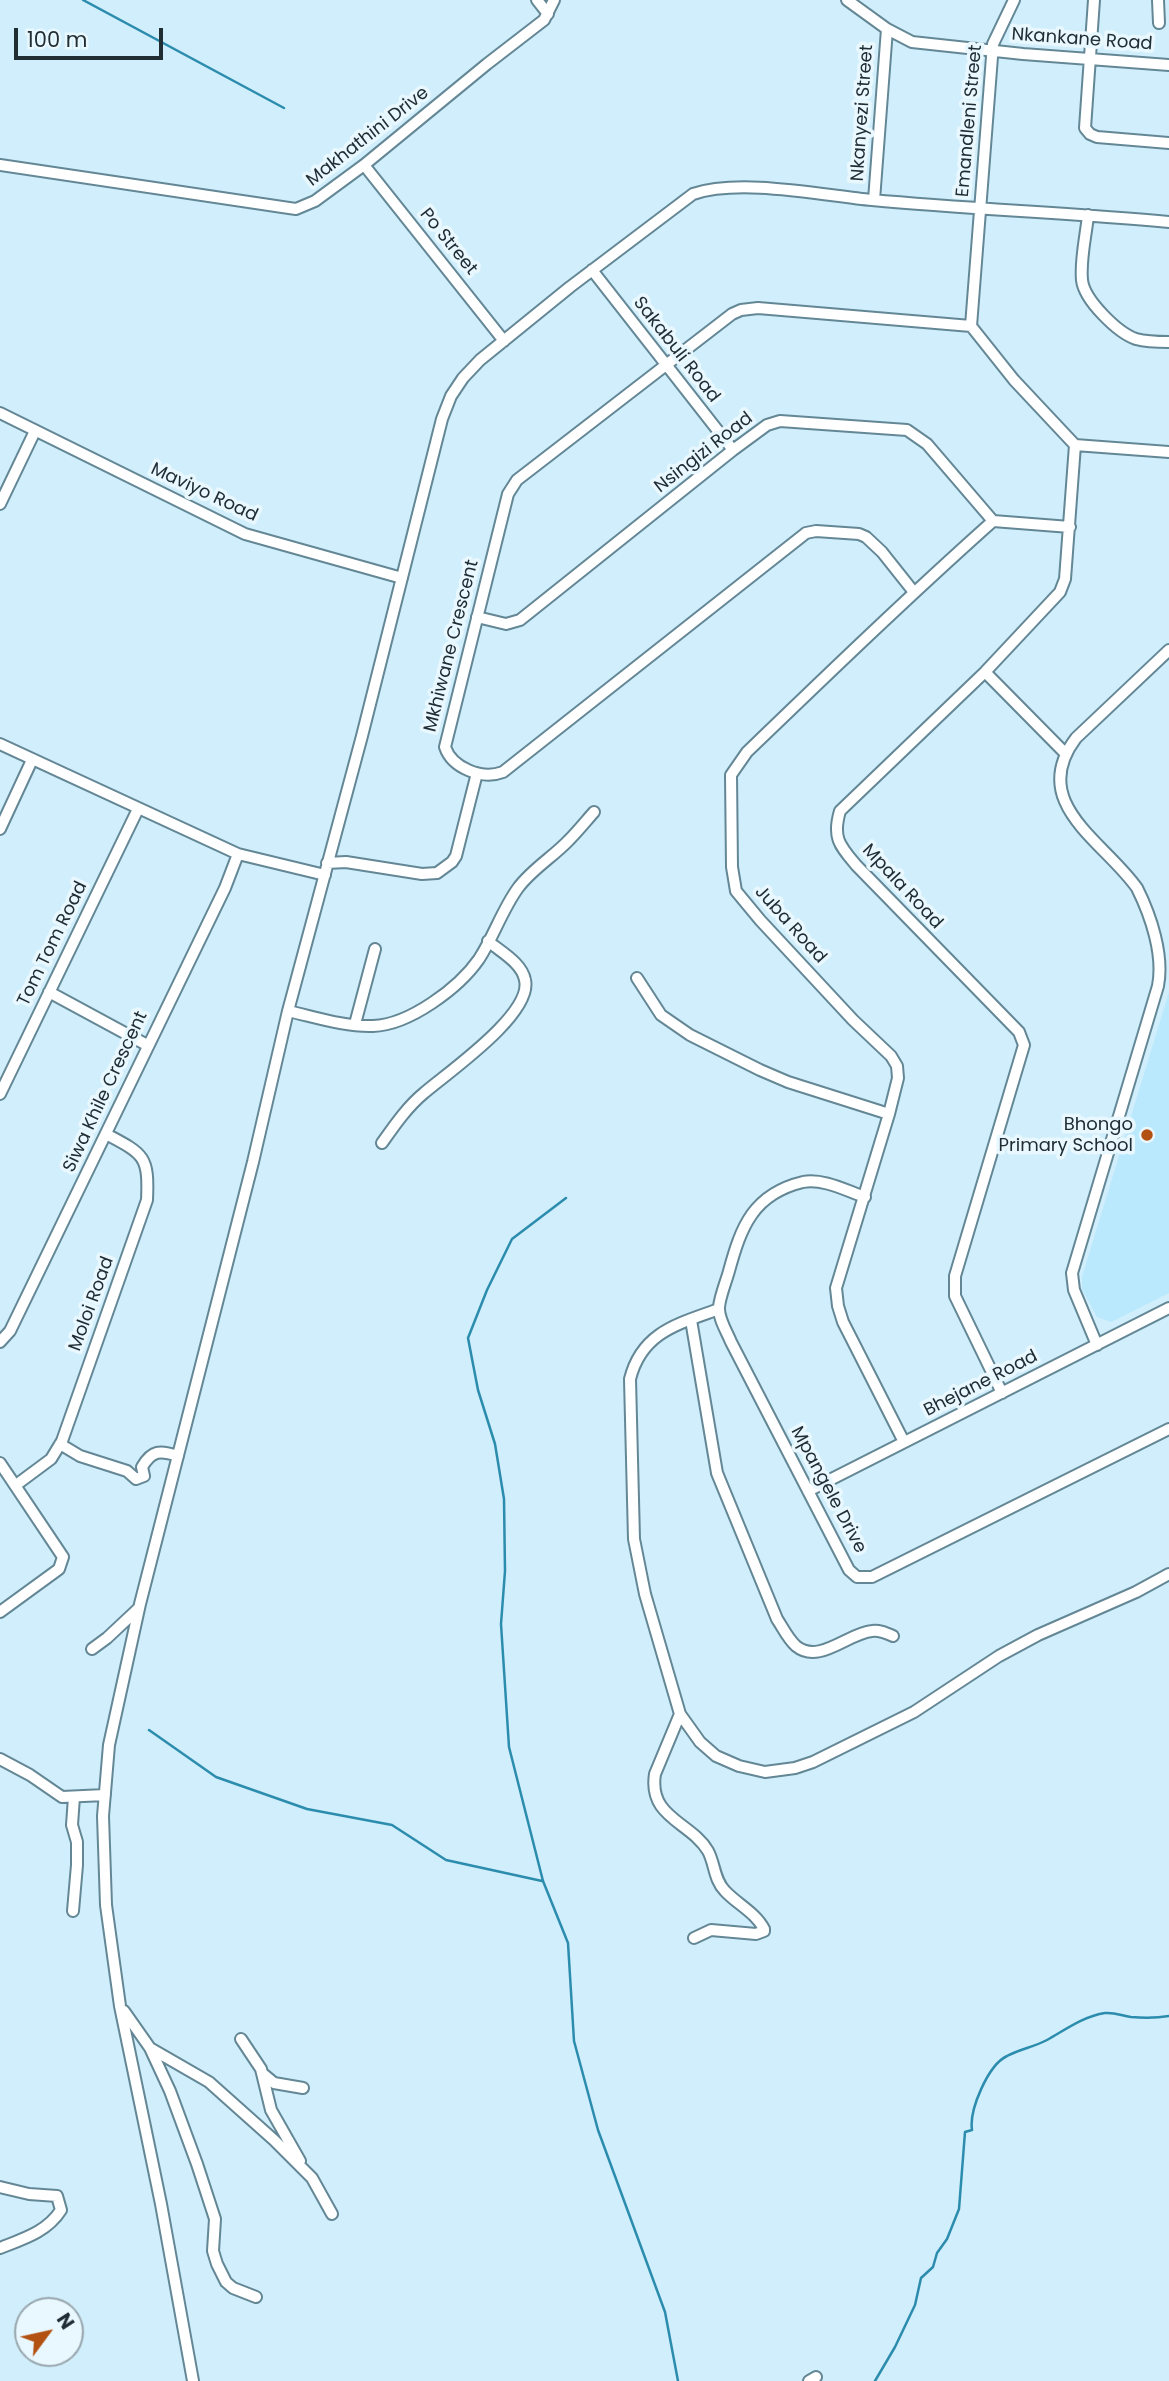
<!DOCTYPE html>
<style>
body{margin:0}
#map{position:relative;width:1169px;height:2381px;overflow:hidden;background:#d0eefb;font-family:Poppins,sans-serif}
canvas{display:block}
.north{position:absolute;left:14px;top:2297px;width:70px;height:70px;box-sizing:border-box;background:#e9f8ff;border:2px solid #99a7ae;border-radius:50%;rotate:57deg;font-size:19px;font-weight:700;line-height:28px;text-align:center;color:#202e34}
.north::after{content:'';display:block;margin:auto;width:24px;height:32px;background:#b35112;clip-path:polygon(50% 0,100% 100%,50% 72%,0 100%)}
.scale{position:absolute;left:14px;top:28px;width:149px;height:32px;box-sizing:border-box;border:4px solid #202e34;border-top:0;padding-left:9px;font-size:21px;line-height:24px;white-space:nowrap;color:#202e34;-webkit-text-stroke:5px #e9f8ff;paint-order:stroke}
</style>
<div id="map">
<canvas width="1169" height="2381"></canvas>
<div class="north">N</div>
<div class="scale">100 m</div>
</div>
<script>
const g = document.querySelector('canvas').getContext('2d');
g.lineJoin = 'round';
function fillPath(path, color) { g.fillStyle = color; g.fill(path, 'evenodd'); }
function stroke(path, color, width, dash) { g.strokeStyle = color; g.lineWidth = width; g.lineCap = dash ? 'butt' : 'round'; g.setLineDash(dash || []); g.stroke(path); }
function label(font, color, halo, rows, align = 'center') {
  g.font = font + ' Poppins,sans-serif'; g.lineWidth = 7; g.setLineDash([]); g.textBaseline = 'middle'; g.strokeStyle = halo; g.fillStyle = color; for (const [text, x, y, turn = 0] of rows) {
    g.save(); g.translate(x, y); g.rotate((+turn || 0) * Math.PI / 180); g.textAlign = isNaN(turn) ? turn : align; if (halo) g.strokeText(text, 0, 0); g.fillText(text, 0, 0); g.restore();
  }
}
fillPath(new Path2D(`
 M1169,992V1293L1111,1322L1097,1317L1082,1289V1277Z`), '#bae8fd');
stroke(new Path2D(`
 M83,0L284,108
 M566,1198L512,1239L487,1290L468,1338L478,1390L495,1444L504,1499L505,1571L501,1624L509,1747L543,1881L568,1943L574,2041L598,2130L665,2312L678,2381
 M149,1730L216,1777L307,1809L392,1825L446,1860L542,1881
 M875,2381L895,2347L915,2305L921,2278L933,2267L937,2253L947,2239L959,2209L965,2132L972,2130C969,2110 988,2065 1007,2056C1020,2049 1034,2047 1047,2040C1065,2030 1084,2016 1105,2013C1115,2012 1122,2016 1131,2017C1144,2018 1157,2018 1169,2016`), '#2c8cae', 2.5);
const minor = new Path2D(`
 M537,0L548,14
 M847,0L887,29L912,42L1023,54L1169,65
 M1014,0L993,44L971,326L1014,380L1075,445L1169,452
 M1094,0L1085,128L1090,134L1097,137L1169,143
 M1158,0L1159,23
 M0,165L289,208L296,209L315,201L364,165L487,64L544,20L554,0
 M364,165L504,341
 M874,200L887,29
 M1088,215C1086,236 1080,259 1082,280C1084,300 1118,333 1136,339C1147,342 1158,342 1169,342
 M592,270L733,450
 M0,413L245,534L402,578
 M0,504L35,431
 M913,591L882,552L866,537L859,534L816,531L806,533L503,772C482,780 452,768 445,747L508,494L517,480L732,314L741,310L758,308L971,326
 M477,617L506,624L520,620L733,450L767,425L780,421L907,430L927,444L993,521
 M985,672L1065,753
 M0,744L238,854L325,875
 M0,829L32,760
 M327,863L346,862L422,874L437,873L452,862L456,856L477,773
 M637,978L661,1015L690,1035L760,1070L788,1082L889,1114
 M49,992L147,1045
 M288,1011C315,1017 345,1027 373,1026C409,1025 459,988 479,959C494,936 502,910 518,888C532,869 553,857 569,840C578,831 586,821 594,812
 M355,1024L375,949
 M0,1094L138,809
 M382,1143C394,1126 407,1107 424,1093C447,1073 533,1014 525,980C522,963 501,952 488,941
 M865,1197C847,1191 823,1178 803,1182C753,1194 741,1227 729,1271C726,1282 720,1296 719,1307C718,1318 727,1332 731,1342L849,1570L857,1577H872L1169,1429
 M719,1309C678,1324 642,1332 630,1379L634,1539L645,1594L680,1714L700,1742L716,1756L739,1766L765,1772L795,1768L813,1762L914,1712L999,1656L1038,1635L1136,1592L1169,1574
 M691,1320L717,1473L777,1619C783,1628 788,1639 796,1646C819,1665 848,1633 872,1631C880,1630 886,1633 893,1636
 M0,1342L10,1331L225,888L238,854
 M1097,1345L1074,1290L1072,1273L1158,986C1164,955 1151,916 1137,888C1104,841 1027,803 1076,738L1169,650
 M1002,1393L955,1296V1276L1024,1045L1019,1032L856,865C840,846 832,838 840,811L985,672L1060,592L1065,579L1075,445
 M904,1442L843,1322L838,1306L836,1288L889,1114L898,1078L897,1066L891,1056L853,1020L760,920L736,891L732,867L731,775L747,752C828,674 909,596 993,521L1070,527
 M60,1444L80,1456L127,1471L136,1479L144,1476L142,1467C152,1450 160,1450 178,1456
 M0,1463L63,1557L59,1569L0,1612
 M16,1485L51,1459L62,1441L147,1200C149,1156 144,1154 106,1134
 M808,1491L1169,1308
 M92,1649L107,1638L139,1608
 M680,1714L655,1774C648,1818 691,1822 708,1851C715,1864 714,1880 725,1891C737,1904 756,1913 764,1929V1931L756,1934L711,1930L694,1938
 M0,1759L30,1775L62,1797L105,1795
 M73,1911L77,1865V1842L72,1825L74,1797
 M124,2011L150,2048L170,2091L197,2164L215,2219L213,2251L217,2264L226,2282L233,2288L256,2297
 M241,2039L261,2069L271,2110L300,2161
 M150,2048L209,2082L274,2140L312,2178L332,2214
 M262,2073L274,2083L303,2088
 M0,2187L29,2194L57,2196L61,2210C47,2232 23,2239 0,2248
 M193,2381L161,2204L120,2006L106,1905L103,1816L109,1745L140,1604L253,1162L288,1011L362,736L442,419L451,396L463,378L480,360L570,287L693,194C740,178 821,195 872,200C971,209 1070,213 1169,222
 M809,2381L816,2377`);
stroke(minor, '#648796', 14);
stroke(minor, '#fff', 10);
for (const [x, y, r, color] of [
 [1147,1135,7,"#b35112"]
]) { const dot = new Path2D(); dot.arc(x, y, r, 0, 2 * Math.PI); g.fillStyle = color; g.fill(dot); stroke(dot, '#e9f8ff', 2.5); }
label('18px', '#202e34', '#e9f8ff', [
 ["Nkankane Road",1082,40,4],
 ["Nkanyezi Street",863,113,-86],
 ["Emandleni Street",970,121,-85],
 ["Makhathini Drive",368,137,-38],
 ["Po Street",448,242,51],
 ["Sakabuli Road",676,350,52],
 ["Nsingizi Road",704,453,-38],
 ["Maviyo Road",204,493,25],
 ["Mkhiwane Crescent",452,646,-76],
 ["Mpala Road",902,887,47],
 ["Juba Road",790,925,48],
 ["Tom Tom Road",53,944,-64],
 ["Siwa Khile Crescent",106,1092,-65],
 ["Moloi Road",92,1304,-70],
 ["Bhejane Road",981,1384,-27],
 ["Mpangele Drive",828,1490,62]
]);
label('18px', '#202e34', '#e9f8ff', [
 ["Bhongo",1133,1125],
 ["Primary School",1133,1146]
], 'right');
</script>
